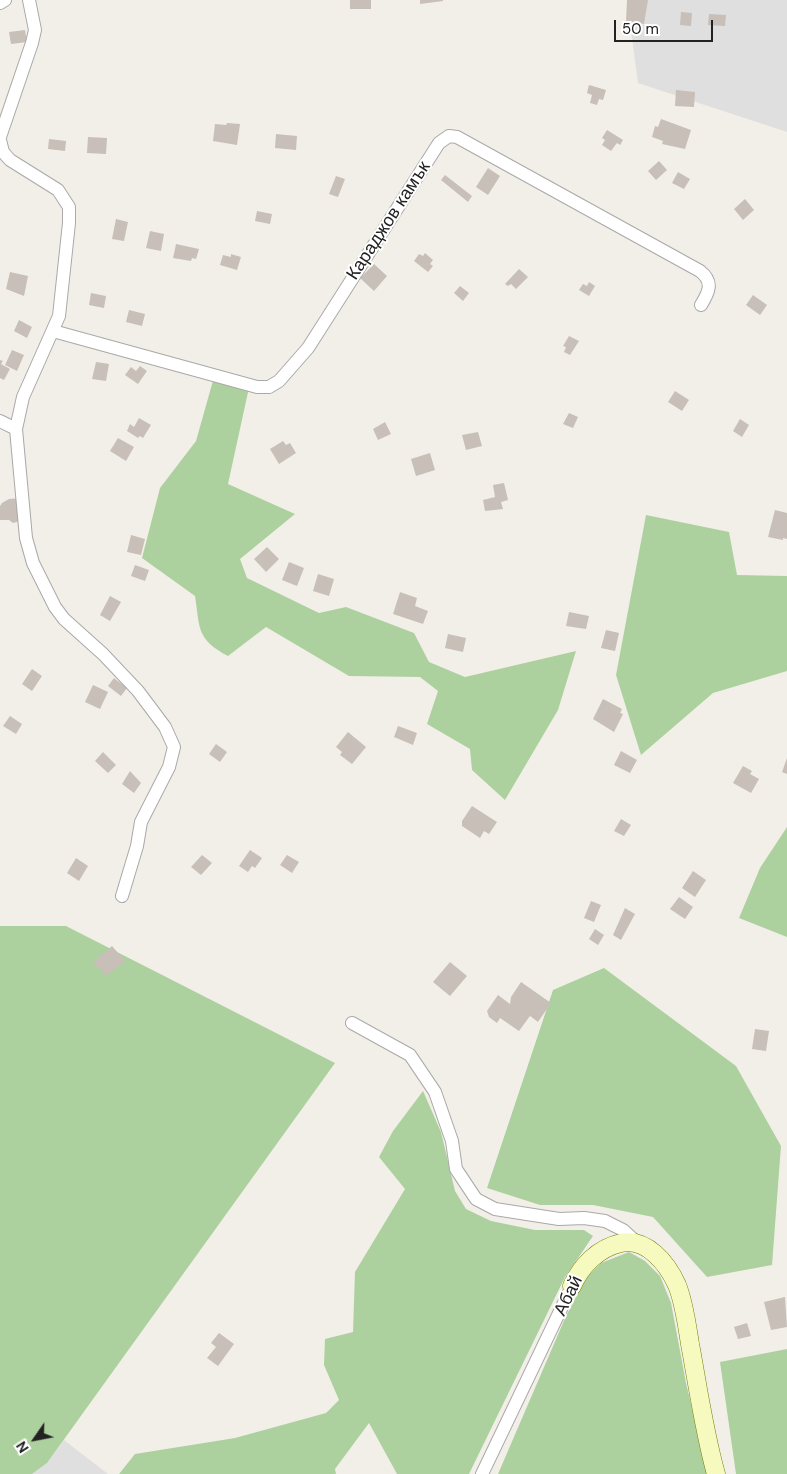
<!DOCTYPE html>
<meta charset="utf-8">
<style>
body{margin:0}
#map{position:relative;width:787px;height:1474px;overflow:hidden;background:#f2efe9;font-family:"DM Sans",sans-serif}
canvas{display:block}
.north{position:absolute;left:10px;top:1414px;width:50px;height:50px;-webkit-text-stroke:4px #fff;paint-order:stroke;rotate:237deg;font-size:14px;font-weight:700;line-height:20px;text-align:center;color:#222}
.north::after{content:'';display:block;margin:auto;width:18px;height:22px;background:#222;clip-path:polygon(50% 0,100% 100%,50% 72%,0 100%)}
.scale{position:absolute;left:614px;top:20px;width:99px;height:22px;box-sizing:border-box;border:2px solid #222;border-top:0;padding-left:6px;font-size:15px;line-height:18px;white-space:nowrap;color:#222;-webkit-text-stroke:4px #fff;paint-order:stroke}
</style>
<div id="map">
<canvas width="787" height="1474"></canvas>
<div class="north">N</div>
<div class="scale">50 m</div>
</div>
<script>
const g = document.querySelector('canvas').getContext('2d');
g.lineJoin = 'round';
function fillPath(path, color) { g.fillStyle = color; g.fill(path, 'evenodd'); }
function stroke(path, color, width, dash) { g.strokeStyle = color; g.lineWidth = width; g.lineCap = dash ? 'butt' : 'round'; g.setLineDash(dash || []); g.stroke(path); }
function label(font, color, halo, rows, align = 'center') {
  g.font = font + ' "DM Sans",sans-serif'; g.lineWidth = 4; g.setLineDash([]); g.textBaseline = 'middle'; g.strokeStyle = halo; g.fillStyle = color; for (const [text, x, y, turn = 0] of rows) {
    g.save(); g.translate(x, y); g.rotate((+turn || 0) * Math.PI / 180); g.textAlign = isNaN(turn) ? turn : align; if (halo) g.strokeText(text, 0, 0); g.fillText(text, 0, 0); g.restore();
  }
}
fillPath(new Path2D(`
 M627,0H787V132L638,83Z
 M64,1440L108,1474H32L47,1463Z`), '#e0dfdf');
fillPath(new Path2D(`
 M216,370L250,383L228,484L295,514L240,559L247,578L319,613L346,607L414,633L429,662L465,677L576,651L558,710L505,800L472,770L470,749L427,724L438,691L420,677L349,676L266,627L228,656C196,639 200,628 195,596L142,558L160,488L196,441Z
 M646,515L729,532L737,575L787,576V671L713,693L641,755L616,675Z
 M787,827V937L739,918L760,868Z
 M0,926H66L335,1063L47,1463L32,1474H0Z
 M604,968L736,1066L781,1146L772,1265L707,1277L653,1217L593,1205H540L487,1188L553,990Z
 M423,1091L441,1132L455,1191L466,1209L491,1221L535,1230H584L593,1236L565,1277L469,1474H397L369,1423L335,1469L336,1474H119L135,1454L235,1438L326,1413L339,1400L324,1365L325,1339L353,1332L355,1272L405,1189L379,1157L393,1131Z
 M629,1252L645,1261L660,1276L671,1303L686,1383L708,1474H498L566,1316L586,1278L601,1263Z
 M787,1349V1474H736L720,1362Z`), '#add19e');
fillPath(new Path2D(`
 M350,0H371V9H350Z
 M420,0H443V1L420,4Z
 M627,0H648L644,24L626,22Z
 M681,12L692,13L691,26L680,25Z
 M709,14L726,15L725,26L708,25Z
 M25,30L27,42L11,44L9,32Z
 M589,85L606,90L603,100L599,99L597,105L590,103L592,95L587,93Z
 M676,90L695,92L694,107L675,106Z
 M661,119L691,130L685,149L662,144L663,141L652,137L655,126L658,127Z
 M227,123L240,124L237,145L213,141L215,124L226,125Z
 M607,130L623,140L620,145L617,143L611,151L602,145L605,140L602,138Z
 M276,134L297,136L296,150L275,148Z
 M88,137L107,138L106,154L87,153Z
 M49,139L66,141L65,151L48,149Z
 M659,161L667,170L656,180L648,171Z
 M488,168L500,176L488,195L476,187Z
 M678,172L690,179L684,189L672,183Z
 M445,175L472,196L468,202L441,180Z
 M336,176L345,179L338,197L329,194Z
 M745,199L754,210L743,220L734,209Z
 M257,211L272,214L270,224L255,221Z
 M116,219L128,222L124,241L112,239Z
 M150,231L164,234L161,251L146,248Z
 M176,244L199,249L196,259L192,258L191,261L173,258Z
 M425,253L433,260L430,264L433,266L428,272L414,261L419,254L423,256Z
 M231,254L241,257L237,270L220,265L223,255L231,257Z
 M374,264L387,276L374,291L360,278Z
 M519,269L528,277L516,289L511,284L508,286L505,284Z
 M10,272L28,276L24,296L6,289Z
 M589,282L595,286L589,296L579,290L583,284L587,286Z
 M460,286L469,293L463,301L454,293Z
 M91,293L106,296L104,308L89,305Z
 M753,295L767,305L760,315L746,305Z
 M129,310L145,314L142,326L126,322Z
 M19,320L32,327L27,338L14,331Z
 M569,336L579,341L570,355L564,352L566,347L563,346Z
 M12,350L24,355L17,371L5,365Z
 M0,360L3,361L1,364L10,369L4,380L0,378Z
 M96,362L109,364L106,381L92,379Z
 M140,366L147,371L138,384L125,375L131,367L136,371Z
 M675,391L689,400L682,411L668,402Z
 M569,413L578,417L573,428L563,424Z
 M139,418L151,425L143,438L140,436L138,438L127,431L130,424L134,427Z
 M740,419L749,425L742,437L733,431Z
 M385,422L391,434L378,440L373,429Z
 M478,432L482,446L466,450L462,435Z
 M118,438L134,447L126,461L110,451Z
 M283,441L286,445L290,443L296,453L279,464L270,449Z
 M430,453L435,470L416,476L411,459Z
 M504,483L508,500L501,502L503,509L485,511L483,500L495,497L493,485Z
 M21,498L20,521L13,523L9,520H0V506L2,503L9,499Z
 M775,510L787,513V539L783,538V540L768,537Z
 M131,535L145,539L141,555L127,552Z
 M267,547L279,559L266,572L254,559Z
 M289,562L304,568L297,586L282,580Z
 M135,565L149,570L145,581L131,576Z
 M318,574L334,579L329,596L313,591Z
 M400,592L417,598L415,606L428,611L423,624L393,614Z
 M110,596L121,602L110,621L100,615Z
 M569,612L589,616L586,629L566,626Z
 M606,630L619,633L615,651L601,648Z
 M448,634L466,638L463,652L445,648Z
 M32,669L42,676L32,691L22,684Z
 M114,678L127,688L121,696L108,686Z
 M93,685L108,692L100,709L85,702Z
 M603,699L622,709L620,713L623,714L614,732L593,719Z
 M10,716L22,724L16,734L3,726Z
 M398,726L417,733L413,745L394,737Z
 M348,732L366,747L352,764L340,755L342,752L336,747Z
 M216,744L227,752L220,762L209,754Z
 M621,751L637,760L630,773L614,765Z
 M103,752L116,765L108,773L95,761Z
 M787,758V774L782,772Z
 M743,766L752,771L750,774L759,779L751,793L733,783Z
 M130,771L141,783L134,793L122,784Z
 M472,806L497,822L489,834L484,831L480,838L462,826V821Z
 M621,819L631,825L624,836L614,831Z
 M250,850L262,858L255,868L252,866L248,872L239,866Z
 M202,855L212,863L201,875L191,867Z
 M287,855L299,862L292,873L280,865Z
 M76,858L88,866L79,881L67,873Z
 M693,871L706,880L695,897L682,888Z
 M679,897L693,907L685,919L670,909Z
 M591,901L601,905L594,922L584,918Z
 M625,908L635,914L621,940L613,935Z
 M595,929L604,935L598,945L589,939Z
 M112,946L125,961L106,976L93,962Z
 M450,962L467,976L450,996L433,982Z
 M521,982L551,1003L538,1022L530,1016L519,1031L500,1018L497,1023L489,1017L487,1011L498,995L510,1004L511,997Z
 M755,1029L769,1031L766,1051L752,1049Z
 M785,1297L787,1327L771,1330L764,1302Z
 M747,1323L751,1336L738,1339L734,1327Z
 M219,1333L234,1344L218,1366L207,1358L216,1347L211,1343Z`), '#c7bfb8');
const street = new Path2D(`
 M0,3L5,0
 M0,137L32,43L35,30L29,0
 M0,140L3,152L10,160L58,190L69,207V223L59,316L23,397L16,429L26,538L33,563L55,607L64,619L103,654L138,691L165,727L174,747L169,767L141,822L137,846L122,896
 M53,331L257,387H269L279,381L308,348L439,143L449,136L457,137L700,271C714,282 709,292 701,305
 M0,421L16,429
 M352,1023L410,1055L435,1092L452,1141L456,1169L476,1199L495,1209L559,1219L584,1218L605,1221L623,1230L636,1242
 M482,1474L572,1286`);
const secondary = new Path2D(`
 M572,1286C581,1266 598,1248 621,1243C647,1238 667,1263 677,1285C684,1302 687,1325 690,1344C698,1387 704,1431 716,1474`);
stroke(street, '#a9a9a9', 14);
stroke(secondary, '#707d05', 19);
stroke(street, '#fff', 12);
stroke(secondary, '#f7fabf', 18);
label('18px', '#222', '#fff', [
 ["Караджов камък",389,221,-57],
 ["Абай",569,1296,-64]
]);
</script>
